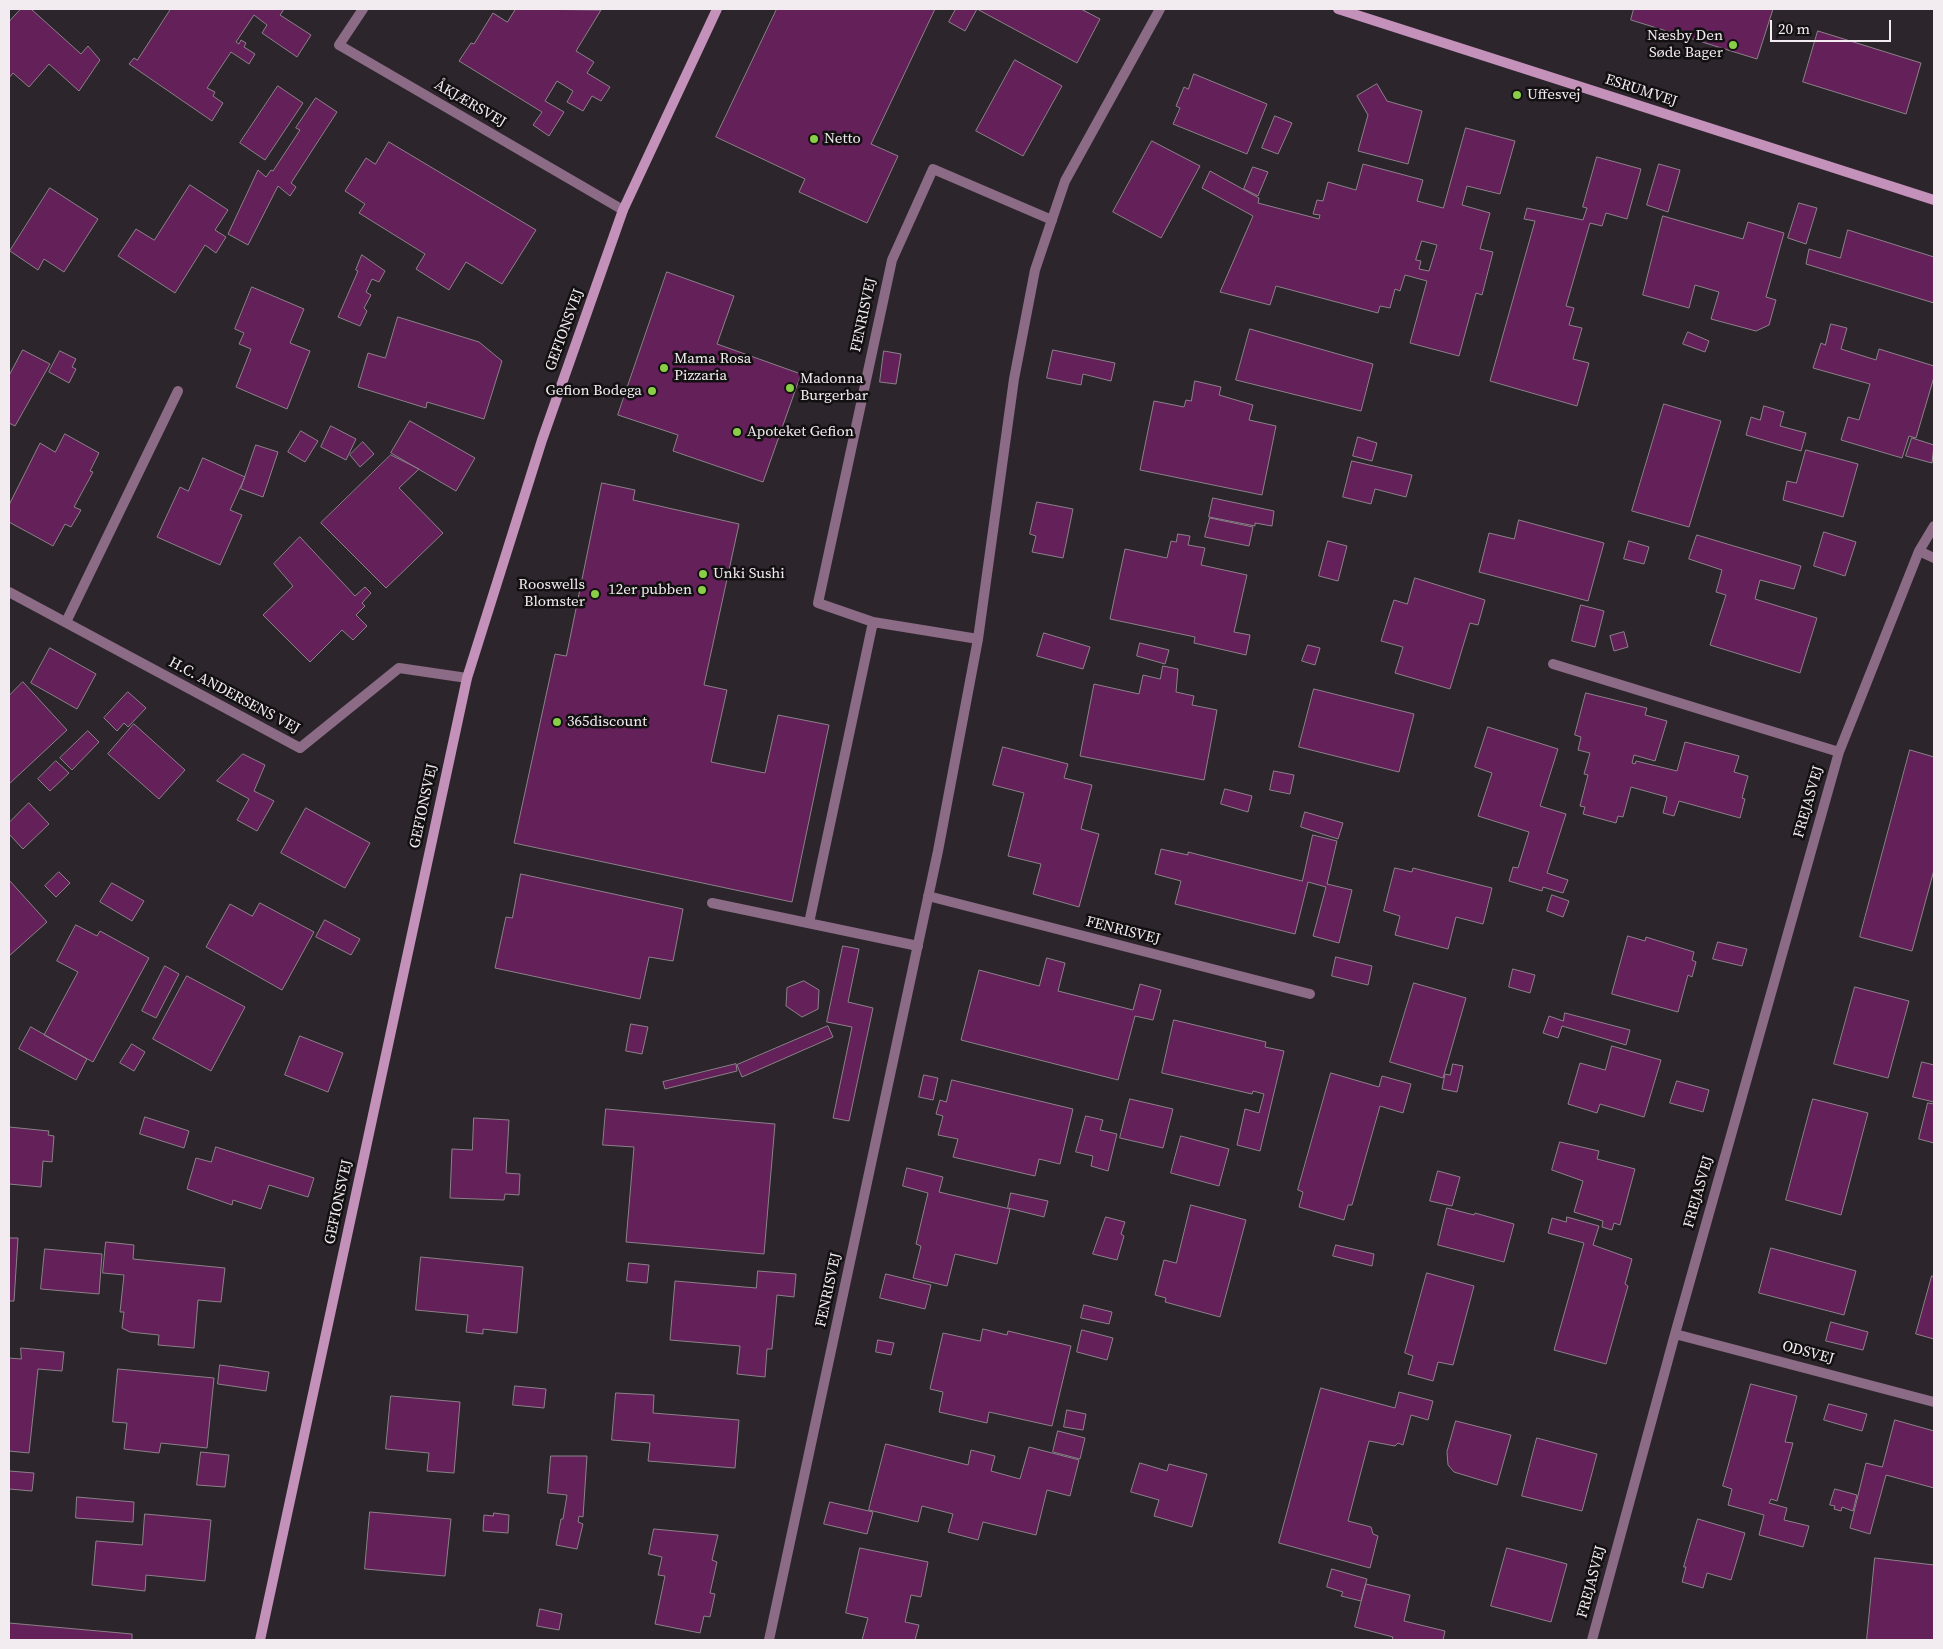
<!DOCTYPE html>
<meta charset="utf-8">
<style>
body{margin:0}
#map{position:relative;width:1943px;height:1649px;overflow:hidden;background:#2d252c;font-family:"Source Serif 4",serif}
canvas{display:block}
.frame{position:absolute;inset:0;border:10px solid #f2ecf0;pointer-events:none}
.scale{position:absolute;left:1770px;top:20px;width:121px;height:22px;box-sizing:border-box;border:2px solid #f2ecf0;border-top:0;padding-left:6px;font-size:15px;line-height:18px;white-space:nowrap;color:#f2ecf0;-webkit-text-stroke:4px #131012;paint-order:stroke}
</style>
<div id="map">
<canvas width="1943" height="1649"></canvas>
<div class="frame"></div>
<div class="scale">20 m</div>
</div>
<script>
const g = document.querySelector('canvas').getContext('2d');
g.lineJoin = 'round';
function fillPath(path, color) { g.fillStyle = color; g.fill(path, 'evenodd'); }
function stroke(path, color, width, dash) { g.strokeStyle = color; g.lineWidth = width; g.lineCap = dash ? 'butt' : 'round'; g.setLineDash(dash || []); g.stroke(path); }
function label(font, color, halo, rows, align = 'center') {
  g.font = font + ' "Source Serif 4",serif'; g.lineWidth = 5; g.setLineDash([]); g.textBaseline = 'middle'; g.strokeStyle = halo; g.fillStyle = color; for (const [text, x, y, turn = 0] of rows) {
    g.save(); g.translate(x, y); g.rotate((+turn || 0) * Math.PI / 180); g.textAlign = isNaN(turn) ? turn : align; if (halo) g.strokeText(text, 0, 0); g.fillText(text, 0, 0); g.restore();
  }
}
const building = new Path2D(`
 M21,9H31L81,54L88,46L100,60L79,91L49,64L29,87L13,73L9,78V22Z
 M171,9H284L280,15L311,35L297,57L262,33L267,25L254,15L236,42L239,44L241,40L246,43L244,47L255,54L249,64L231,52L207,88L215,92L213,96L223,103L212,121L129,64L134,58L137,60Z
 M516,9L601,10L576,51L594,62L587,73L610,87L601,101L592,96L583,111L567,102L573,91L557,81L545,101L564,112L549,136L533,125L542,112L459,61L471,43L474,44L493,13L507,22Z
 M777,9H935L871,144L898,156L867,223L799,192L805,179L716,137Z
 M956,9H1081L1100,19L1077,63L977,9L965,31L949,22Z
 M1634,9H1773L1757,59L1631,20Z
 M1818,31L1921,63L1906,114L1803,82Z
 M1015,60L1062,86L1023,156L976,131Z
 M1194,74L1267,104L1247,154L1173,124L1180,108L1176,106L1184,87L1188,89Z
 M1377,84L1387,101L1422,111L1408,164L1358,151L1368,115L1357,96Z
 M278,86L303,103L265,160L240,143Z
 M316,98L337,112L291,183L296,187L290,196L278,186L248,245L228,234L258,170L266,177L271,170L273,171L300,130L296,128Z
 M1275,116L1292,123L1278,154L1262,148Z
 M1466,128L1515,141L1500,194L1467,186L1462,205L1490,213L1480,249L1493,252L1482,295L1476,293L1459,356L1410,343L1427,281L1405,275L1400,291L1395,289L1390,308L1380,306L1378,313L1276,286L1270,305L1220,292L1253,216L1202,188L1210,171L1259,198L1258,203L1319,219L1320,215L1313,214L1317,200L1323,201L1328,182L1356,190L1363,164L1423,180L1417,201L1443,208ZM1422,241L1437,245L1429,271L1419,269L1421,261L1416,260Z
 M1152,141L1200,166L1161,238L1113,212Z
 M389,142L536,230L502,284L466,262L449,290L416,269L425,254L359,213L365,204L345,191L366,158L375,164Z
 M1597,157L1641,169L1627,219L1606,213L1602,226L1590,223L1566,306L1574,308L1569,325L1582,328L1573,359L1589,363L1577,406L1490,381L1535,221L1524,219L1527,208L1583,220L1587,208L1583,207Z
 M1659,164L1680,170L1668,212L1647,205Z
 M1253,167L1268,172L1258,196L1244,189Z
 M190,185L228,210L215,230L226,237L216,253L205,245L175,293L118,256L136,229L154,240Z
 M50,188L98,219L64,272L44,259L38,270L10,251Z
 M1799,203L1817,208L1806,244L1788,238Z
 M1663,216L1743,239L1748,222L1784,233L1766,297L1776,300L1769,325L1756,331L1711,319L1719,292L1695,285L1689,308L1643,295Z
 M1848,230L1934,257V303L1806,264L1809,249L1840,258Z
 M362,255L385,271L379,282L372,279L366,292L371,295L364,308L367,311L360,326L338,317L358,271L356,270Z
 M667,272L734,296L717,344L801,374L763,482L673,451L678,435L618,415Z
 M252,287L304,309L290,343L310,351L287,409L236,387L251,349L239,344L244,333L235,329Z
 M398,317L479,342L502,361L484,419L427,402L426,408L358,387L368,353L385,358Z
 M1831,324L1847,328L1841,349L1876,360L1879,349L1934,366V377L1916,438L1909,436L1902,458L1841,440L1848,417L1859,420L1870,384L1813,368L1821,343L1825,345Z
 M1250,329L1373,364L1361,411L1236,380Z
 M1688,332L1709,341L1705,352L1683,344Z
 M23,350L50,364L15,426L9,423V376Z
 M1053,350L1115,363L1111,381L1083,374L1081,385L1047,378Z
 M60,351L76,359L72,367L76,369L69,383L49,372Z
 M884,351L901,354L896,384L880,382Z
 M1195,381L1221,387L1219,395L1253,405L1249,420L1276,426L1262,495L1140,470L1154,401L1184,407L1186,400L1191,401Z
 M1664,404L1721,421L1689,527L1632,511Z
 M1764,406L1784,412L1780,426L1806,433L1801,451L1746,435L1751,417L1760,420Z
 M410,421L475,458L456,491L391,453Z
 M331,426L356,439L346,460L321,447Z
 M301,431L318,441L305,462L288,452Z
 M65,434L99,453L90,471L93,472L74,507L81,510L71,527L65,524L53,546L9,522V505L40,443L55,452Z
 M1358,437L1377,443L1372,461L1353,456Z
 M1912,438L1934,445L1932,463L1906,456Z
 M363,442L374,454L360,467L350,455Z
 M256,445L278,452L263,497L241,489Z
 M1806,450L1858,464L1843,517L1783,500L1787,481L1796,483Z
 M391,455L419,469L399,488L443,533L386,588L321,523Z
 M203,458L245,477L230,510L242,515L220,565L157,537L180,487L188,491Z
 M1352,461L1412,475L1406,497L1375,489L1371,504L1343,497Z
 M602,483L635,490L633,500L739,524L704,685L727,690L711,762L765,773L778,715L829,725L792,902L514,843L555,654L566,656Z
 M1213,498L1274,511L1272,526L1255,523V526L1209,517Z
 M1037,502L1073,509L1063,558L1032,552L1036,536L1030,534Z
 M1210,518L1253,527L1249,546L1205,537Z
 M1519,520L1604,543L1588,601L1479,572L1489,533L1514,539Z
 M1824,532L1856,542L1845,576L1814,566Z
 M1178,534L1190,536L1188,545L1205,548L1201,565L1247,575L1234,632L1250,635L1246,655L1194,643L1195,637L1110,619L1125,549L1167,558L1171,541L1176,542Z
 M1697,535L1801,566L1794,589L1760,580L1755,599L1817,618L1800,673L1710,645L1726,595L1716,592L1722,570L1689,559Z
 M300,537L355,596L365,587L371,593L362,603L365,606L356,615L367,626L353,640L342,630L310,662L263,615L293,586L274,564Z
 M1328,541L1347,546L1338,581L1319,576Z
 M1629,541L1649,547L1644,564L1624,559Z
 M1415,578L1485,600L1478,625L1470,623L1450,689L1395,673L1403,647L1381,641L1394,600L1407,604Z
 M1581,605L1604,611L1595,647L1572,641Z
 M1624,632L1628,647L1614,651L1610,636Z
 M1044,633L1090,647L1083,669L1037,656Z
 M1140,643L1169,650L1165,664L1137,656Z
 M1308,645L1320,648L1315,665L1302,661Z
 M50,648L96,674L77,709L31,683Z
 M1163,666L1178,669L1176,692L1194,696L1192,705L1217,710L1204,780L1080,756L1094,684L1139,694L1143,675L1160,679Z
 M23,682L67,730L9,784V696Z
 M1314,689L1414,714L1399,772L1299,747Z
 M128,692L146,708L128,727L124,723L117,731L104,718Z
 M1586,693L1647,708L1645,715L1667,721L1655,761L1634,755L1632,763L1635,764L1636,761L1677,771L1685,742L1739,756L1734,772L1748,776L1742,798L1745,799L1740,818L1679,801L1674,816L1663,813L1667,797L1631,787L1623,817L1618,816L1616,823L1583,814L1585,807L1580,806L1588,775L1584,774L1590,753L1578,750L1581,737L1575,735Z
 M134,724L185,770L159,799L108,754Z
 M1488,727L1558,749L1540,806L1566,814L1547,873L1568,880L1563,893L1543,887L1542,891L1509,881L1513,867L1518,868L1529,832L1478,816L1492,773L1475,767Z
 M88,731L99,742L72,770L60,758Z
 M1003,747L1068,764L1064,778L1092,785L1081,829L1099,834L1079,907L1033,894L1041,864L1008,856L1024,793L993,785Z
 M1910,750L1934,757V870L1912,951L1860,937Z
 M243,754L265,765L254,791L274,801L257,831L237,820L249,799L217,781Z
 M56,761L69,773L50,791L38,779Z
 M1274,771L1294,775L1290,794L1270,790Z
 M1225,789L1252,796L1248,812L1221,804Z
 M29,803L49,824L23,849L9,834V823Z
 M306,808L370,843L345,888L281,853Z
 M1305,812L1343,823L1338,839L1301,827Z
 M1313,835L1337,841L1327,884L1352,890L1339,943L1313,936L1326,887L1308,882L1295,934L1175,904L1181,881L1155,874L1161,849L1188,855V852L1302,881Z
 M1395,868L1412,872L1413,868L1492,888L1483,924L1456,917L1448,949L1395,935L1400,916L1384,911Z
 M59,872L70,883L56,897L45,886Z
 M521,874L683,909L673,961L649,957L640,999L495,968L506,917L512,918Z
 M9,880L47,922L9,956Z
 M112,883L144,901L132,921L100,902Z
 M1552,895L1569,901L1563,917L1547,911Z
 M260,903L314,932L282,990L206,947L230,904L252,916Z
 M325,920L360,939L351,955L316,937Z
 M76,925L97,936L100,931L149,958L93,1062L44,1035L78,972L57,961Z
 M1628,936L1645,941L1646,937L1694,952L1692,960L1696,962L1692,977L1688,975L1678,1012L1612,994Z
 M1718,942L1747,949L1742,966L1713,959Z
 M843,946L859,949L848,1002L873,1008L849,1121L833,1118L852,1027L827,1022Z
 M1336,957L1372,966L1368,985L1332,976Z
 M1047,958L1065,963L1058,991L1133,1010L1140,984L1161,990L1153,1020L1135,1016L1118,1080L961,1040L979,970L1039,986Z
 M165,966L179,974L156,1018L142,1011Z
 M1513,969L1535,975L1530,993L1509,987Z
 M187,976L245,1007L211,1071L153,1039Z
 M804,981L819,990L818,1009L802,1017L786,1006L787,988Z
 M1414,983L1466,998L1443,1078L1390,1062Z
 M1855,987L1909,1001L1888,1078L1834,1064Z
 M1565,1013L1630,1030L1626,1045L1562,1026L1558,1038L1543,1033L1549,1016L1563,1021Z
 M1174,1020L1266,1042L1265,1047L1284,1051L1260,1151L1237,1145L1245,1109L1259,1113L1264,1094L1253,1091L1252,1094L1162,1073Z
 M631,1024L648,1027L642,1054L626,1051Z
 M828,1026L833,1037L742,1077L737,1065Z
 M31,1027L87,1059L76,1080L19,1049Z
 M300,1036L343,1053L328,1092L285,1075Z
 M132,1044L145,1052L134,1071L120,1063Z
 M1612,1046L1661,1060L1644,1117L1600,1104L1597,1113L1568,1104L1580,1063L1605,1070Z
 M1922,1062L1934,1065V1102L1913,1097Z
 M736,1064L737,1071L665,1089L663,1082Z
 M1453,1064L1463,1066L1457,1092L1442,1089L1445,1074L1450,1075Z
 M1331,1073L1379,1087L1382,1076L1411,1084L1403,1113L1380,1106L1352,1205H1348L1344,1220L1299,1207L1303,1192L1298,1190Z
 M924,1075L938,1078L933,1100L919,1097Z
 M952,1080L1073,1109L1060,1164L1039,1159L1035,1176L953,1157L958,1139L938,1135L943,1116L936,1114L940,1100L946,1102Z
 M1677,1081L1709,1090L1703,1112L1670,1103Z
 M1130,1099L1173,1109L1163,1148L1120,1138Z
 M1813,1099L1868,1113L1841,1215L1786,1200Z
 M1928,1103L1934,1104V1143L1919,1139Z
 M606,1109L775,1124L764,1254L626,1242L634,1147L603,1145Z
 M1086,1116L1103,1120L1100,1130L1117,1134L1108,1171L1091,1166L1093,1156L1076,1152Z
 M145,1117L189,1131L184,1148L140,1134Z
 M474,1118L509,1120L506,1173L520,1174L519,1195L505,1194L504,1200L450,1198L452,1149L472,1150Z
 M9,1127L49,1131L48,1135L54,1136L52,1162L43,1161L41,1187L9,1184Z
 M1181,1136L1229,1149L1219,1186L1171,1173Z
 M1560,1142L1599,1151L1597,1159L1635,1169L1620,1225L1614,1223L1612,1230L1602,1227L1603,1221L1574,1212L1583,1181L1552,1170Z
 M216,1147L314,1178L308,1197L269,1185L261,1209L233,1200L232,1205L187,1189L196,1158L211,1162Z
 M907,1168L943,1177L939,1192L1010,1209L997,1264L955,1254L947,1286L913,1278L921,1246L916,1244L928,1193L903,1186Z
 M1438,1171L1460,1177L1452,1206L1430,1201Z
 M1011,1193L1048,1201L1044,1217L1008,1208Z
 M1191,1205L1246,1220L1220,1317L1165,1302L1166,1298L1155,1295L1164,1260L1176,1263Z
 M1447,1208L1474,1215L1475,1213L1514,1224L1504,1262L1438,1245Z
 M1106,1217L1125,1222L1121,1234L1124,1236L1117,1260L1093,1254Z
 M1567,1217L1599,1226L1593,1245L1632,1259L1625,1284L1628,1286L1606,1364L1554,1350L1584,1243L1548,1233L1552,1218L1566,1222Z
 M9,1238H18L14,1301H9Z
 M106,1242L134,1245L133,1259L225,1268L221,1302L198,1300L194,1348L158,1345L159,1335L130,1332L122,1328L124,1312H120L124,1275L103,1273Z
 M1336,1245L1374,1254L1372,1266L1333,1256Z
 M1771,1248L1856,1271L1844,1315L1759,1293Z
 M45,1249L102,1254L99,1294L41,1289Z
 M421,1257L523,1267L517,1333L483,1329V1334L466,1332L468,1315L416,1310Z
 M629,1263L649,1265L647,1283L627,1281Z
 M758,1271L796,1274L794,1297L777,1295L772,1349H767L765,1377L737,1374L740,1346L670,1340L675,1281L756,1288Z
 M1427,1273L1474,1286L1453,1365L1438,1362L1433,1381L1408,1374L1413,1356L1405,1353Z
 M886,1274L931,1285L925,1309L880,1298Z
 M1932,1276L1934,1277V1339L1916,1334Z
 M1084,1305L1112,1312L1109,1324L1081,1318Z
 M1831,1322L1868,1332L1863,1350L1826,1341Z
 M983,1329L1007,1335L1008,1331L1071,1346L1052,1426L989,1412L987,1423L939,1412L943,1392L930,1389L943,1333L980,1341Z
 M1082,1330L1113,1338L1107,1360L1077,1352Z
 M878,1340L894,1343L891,1355L876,1352Z
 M21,1348L64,1352L62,1371L38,1369L29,1453L9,1451V1358L21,1359Z
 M220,1365L269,1372L266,1391L218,1384Z
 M118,1369L214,1378L207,1448L161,1443L159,1453L124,1449L127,1423L113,1422Z
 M1751,1384L1797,1396L1785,1442L1793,1443L1777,1501L1771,1499L1769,1503L1787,1508L1784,1520L1809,1526L1803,1547L1759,1535L1764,1515L1728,1505L1732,1489L1723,1486Z
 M515,1386L546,1389L544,1408L513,1405Z
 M1321,1388L1395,1408L1399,1392L1433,1401L1428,1420L1411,1415L1403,1445L1398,1443L1395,1446L1369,1441L1348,1521L1371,1527L1373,1534L1378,1536L1370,1568L1279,1543Z
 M616,1393L654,1395L653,1413L739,1420L735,1468L648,1461L650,1443L612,1440Z
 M391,1396L460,1402L454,1473L427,1471L429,1453L386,1449Z
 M1829,1404L1867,1414L1862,1431L1824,1420Z
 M1067,1410L1086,1414L1083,1430L1064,1427Z
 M1895,1420L1934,1431V1488L1886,1475L1870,1534L1850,1528L1866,1463L1882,1467Z
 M1456,1421L1511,1435L1497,1485L1454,1472L1448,1465L1447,1452Z
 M1058,1431L1085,1438L1080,1459L1053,1452Z
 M1537,1438L1597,1454L1582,1511L1522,1496Z
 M886,1444L968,1465L971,1450L995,1456L991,1471L1020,1479L1029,1447L1079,1460L1070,1496L1047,1490L1036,1535L983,1522L978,1540L948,1532L953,1514L922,1506L918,1522L869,1510Z
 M201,1452L229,1455L225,1487L197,1485Z
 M551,1456H587L583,1517L579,1516L578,1522L583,1524L577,1549L556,1545L561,1519H563L567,1495L548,1493Z
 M1140,1463L1167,1471L1169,1464L1207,1474L1192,1527L1154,1516L1159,1500L1131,1492Z
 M9,1471L34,1473L32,1491L9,1489Z
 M1835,1489L1857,1495L1853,1511L1842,1507L1841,1511L1834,1509L1835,1506L1830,1505Z
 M77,1497L134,1502L133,1522L76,1518Z
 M830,1502L873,1512L867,1534L824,1524Z
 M370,1512L451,1519L445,1576L365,1569Z
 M494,1513L509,1515L508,1533L483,1531L484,1515L493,1516Z
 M145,1514L211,1520L205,1581L146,1575L145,1591L92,1585L96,1541L142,1545Z
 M1698,1519L1745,1533L1731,1580L1707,1573L1703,1588L1682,1582L1686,1567H1684Z
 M654,1529L718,1535L712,1560L717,1562L710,1593L715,1594L710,1617L704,1616L700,1633L655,1624L665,1576L658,1575L662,1557L649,1554Z
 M860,1548L928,1562L921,1597L911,1595L905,1622L919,1625L915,1640H862L868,1618L846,1613Z
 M1507,1548L1567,1564L1551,1622L1491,1606Z
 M1875,1558L1934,1565V1640H1867Z
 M1332,1569L1367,1579L1361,1601L1341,1596L1343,1592L1327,1587Z
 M1366,1584L1410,1595L1404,1621L1445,1631L1443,1640H1392L1393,1637L1355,1627Z
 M540,1609L562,1614L559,1630L537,1626Z
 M9,1623L132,1634V1640H9Z`);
fillPath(building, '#632059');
stroke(building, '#8b8189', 1);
stroke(new Path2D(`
 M873,622L978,639
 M712,903L918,946
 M809,923L873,622L818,603L892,260L933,169L1052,220`), '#8b6b85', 10);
stroke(new Path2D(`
 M363,9L339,45L623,210
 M1919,551L1934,558
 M9,592L300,748L399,668L467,678
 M66,622L178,391
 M1553,664L1839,752
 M928,896L1310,994
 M1675,1334L1934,1402
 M769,1640L938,851L978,639L1014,379L1035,270L1065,181L1160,9
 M1592,1640L1675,1334L1839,752L1919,551L1934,526`), '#8b6b85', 10);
stroke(new Path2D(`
 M1338,9L1934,200
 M260,1640L467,678L542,440L623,210L717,9`), '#c491ba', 10);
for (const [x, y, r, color] of [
 [1733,45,5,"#8ace47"],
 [1517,95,5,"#8ace47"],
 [814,139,5,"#8ace47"],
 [664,368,5,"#8ace47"],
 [790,388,5,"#8ace47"],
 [652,391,5,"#8ace47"],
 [737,432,5,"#8ace47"],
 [703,574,5,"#8ace47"],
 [702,590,5,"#8ace47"],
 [595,594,5,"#8ace47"],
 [557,722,5,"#8ace47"]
]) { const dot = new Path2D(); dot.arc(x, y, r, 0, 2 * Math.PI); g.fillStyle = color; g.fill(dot); stroke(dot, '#131012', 2); }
label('15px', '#f2ecf0', '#131012', [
 ["Næsby Den",1723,36,"right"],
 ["Søde Bager",1723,53,"right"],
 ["Uffesvej",1527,95],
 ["Netto",824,139],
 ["Mama Rosa",674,359],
 ["Pizzaria",674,376],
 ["Madonna",800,379],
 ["Burgerbar",800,396],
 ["Gefion Bodega",642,391,"right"],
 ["Apoteket Gefion",747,432],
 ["Unki Sushi",713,574],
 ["Rooswells",585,585,"right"],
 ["Blomster",585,602,"right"],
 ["12er pubben",692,590,"right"],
 ["365discount",567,722]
], 'left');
label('15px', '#f2ecf0', '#131012', [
 ["ESRUMVEJ",1641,91,18],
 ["ÅKJÆRSVEJ",470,104,30],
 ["FENRISVEJ",864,315,-78],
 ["GEFIONSVEJ",565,330,-70],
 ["H.C. ANDERSENS VEJ",234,696,28],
 ["FREJASVEJ",1809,802,-74],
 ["GEFIONSVEJ",424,806,-78],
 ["FENRISVEJ",1123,931,14],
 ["FREJASVEJ",1699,1192,-74],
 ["GEFIONSVEJ",339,1202,-78],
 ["FENRISVEJ",829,1290,-78],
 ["ODSVEJ",1808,1353,15],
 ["FREJASVEJ",1592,1582,-75]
]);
</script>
